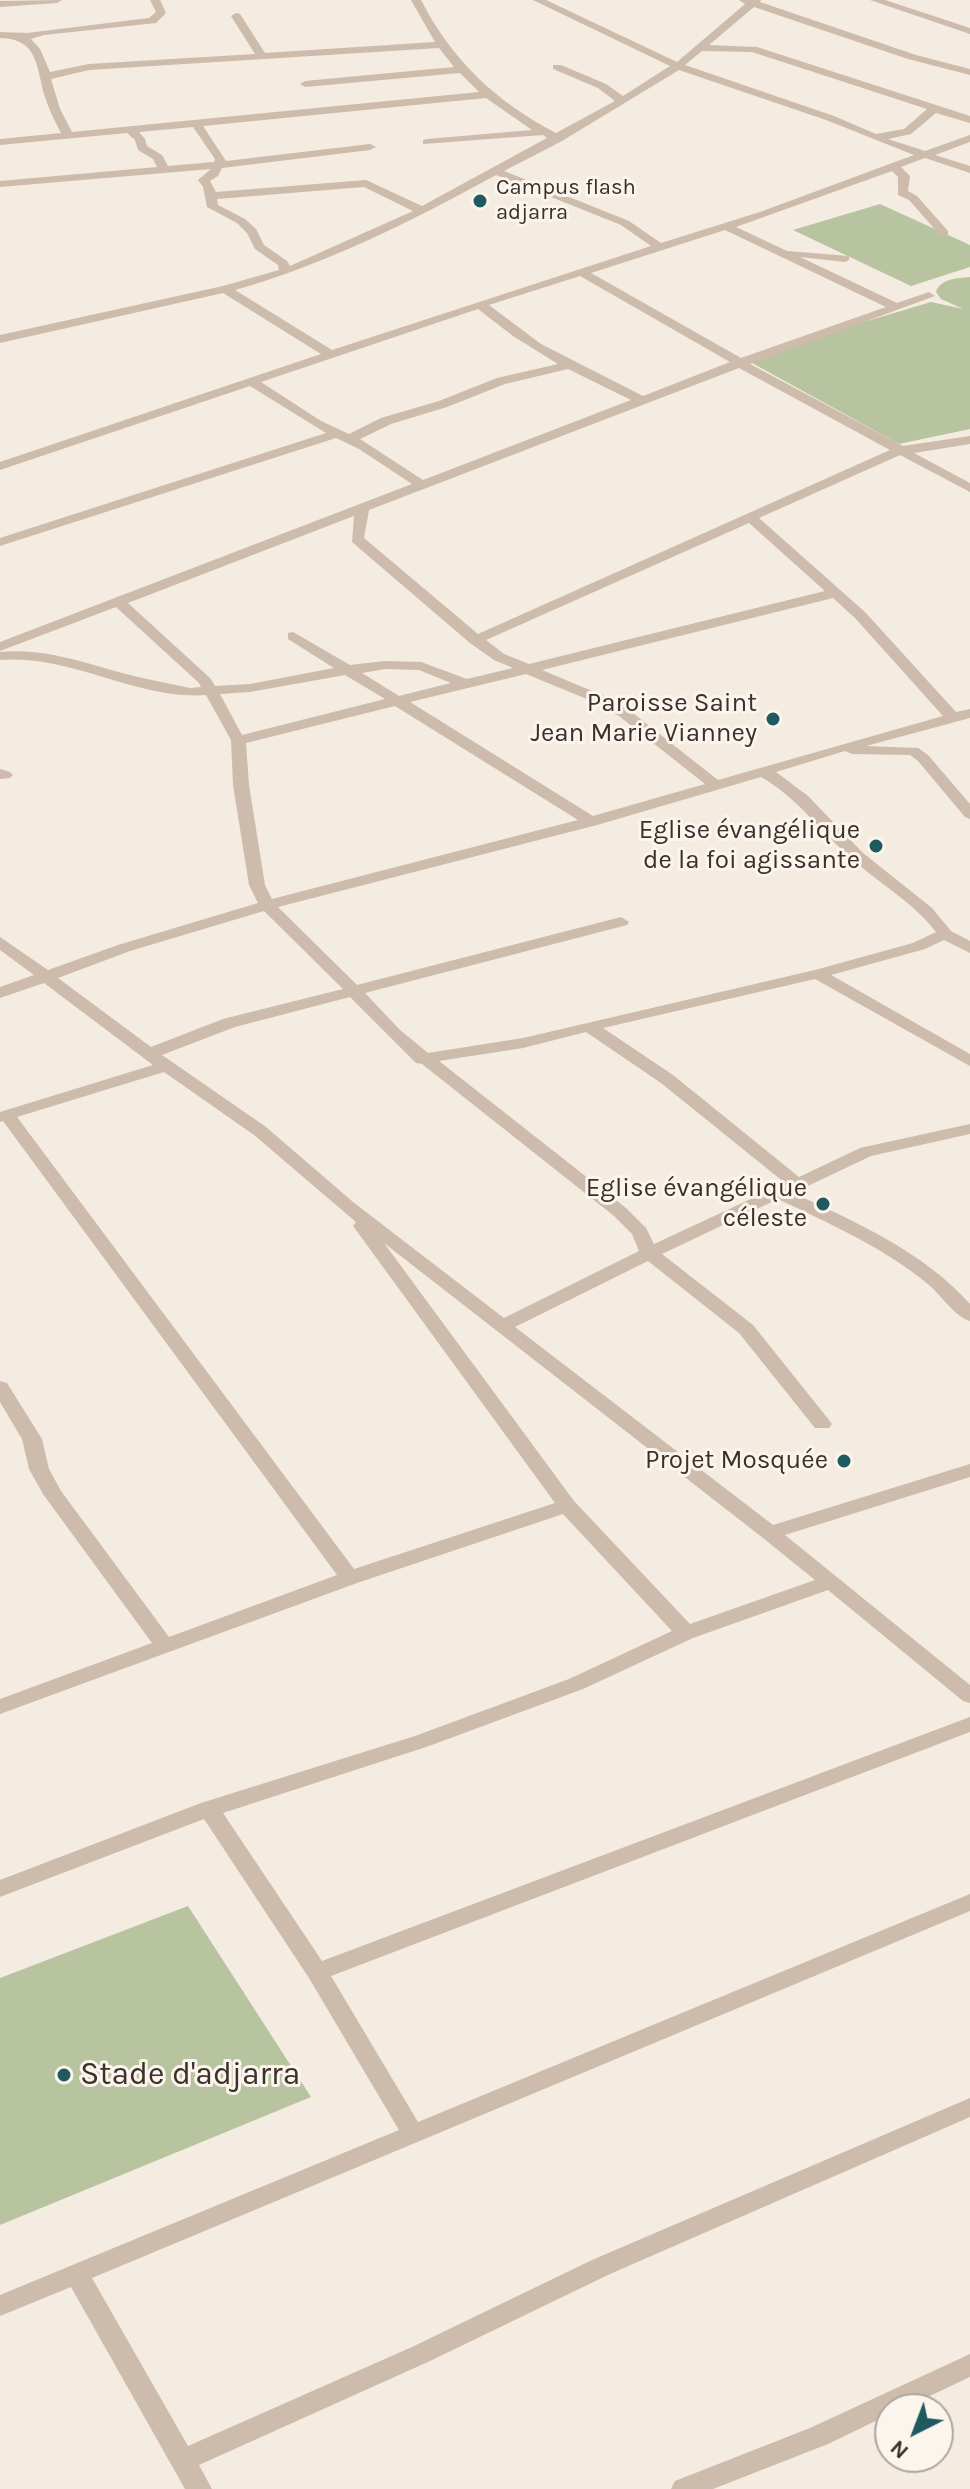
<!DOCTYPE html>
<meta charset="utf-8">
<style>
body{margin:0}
#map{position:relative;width:970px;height:2489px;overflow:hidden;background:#f4ebe1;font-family:Karla,sans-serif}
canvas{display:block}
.north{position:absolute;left:874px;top:2393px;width:80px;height:80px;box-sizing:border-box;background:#fbf5ee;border:2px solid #aea6a0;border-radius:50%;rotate:222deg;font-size:22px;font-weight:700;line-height:32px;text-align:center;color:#3b302b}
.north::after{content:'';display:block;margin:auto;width:28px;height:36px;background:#1f5a5e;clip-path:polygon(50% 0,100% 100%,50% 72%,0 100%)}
</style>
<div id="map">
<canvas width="970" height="2489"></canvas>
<div class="north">N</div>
</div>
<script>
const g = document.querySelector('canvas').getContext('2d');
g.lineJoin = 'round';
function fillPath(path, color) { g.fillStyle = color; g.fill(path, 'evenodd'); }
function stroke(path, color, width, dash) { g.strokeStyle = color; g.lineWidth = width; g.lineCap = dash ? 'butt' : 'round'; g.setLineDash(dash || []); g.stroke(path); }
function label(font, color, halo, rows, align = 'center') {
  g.font = font + ' Karla,sans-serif'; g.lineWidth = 6; g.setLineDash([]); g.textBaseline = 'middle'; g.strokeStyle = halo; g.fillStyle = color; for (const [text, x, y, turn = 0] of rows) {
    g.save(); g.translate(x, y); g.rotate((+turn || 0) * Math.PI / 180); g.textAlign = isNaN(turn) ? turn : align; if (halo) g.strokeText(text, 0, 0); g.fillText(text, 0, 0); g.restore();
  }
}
fillPath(new Path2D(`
 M880,204L970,245V267L911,286L793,230Z
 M970,277V429L899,444L743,358L931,302L963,309L941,299L936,292C940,279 957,278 970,277Z
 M188,1906L311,2097L0,2225V1978Z`), '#b8c4a0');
fillPath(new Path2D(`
 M62,0L57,3L0,7V1Z
 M150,0H160L166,13L156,23L44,35L31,39L40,49L50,72L89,64L255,54L231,16L236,13L240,14L265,53L435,42L411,0H421C452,60 496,102 556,133L615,101L598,88L553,69V65H561L606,84L623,96L670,66L533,0H546L677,62L745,4L739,0H761L760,2L916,55L970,69V75L908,59L754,7L709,45L757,47L970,116V123L936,113L911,134L888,139L925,151L970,135V142L935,155L970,166V173L925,158L901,167L910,176L908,191L917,196L948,231V235H940L909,200L898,195V177L892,171L736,227L787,251L849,256V260L845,262L800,257L897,303L929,292L935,296L750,364L903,446L970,436V444L914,453L970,483V492L900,455L759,518L865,612L956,712L970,709V718L866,746L918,748L928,755L970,804V819L965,817L918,761L910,755L852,754L845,751L776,772L808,796L863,853L932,908L951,931L970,941V953L944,940L925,949L831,975L970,1054V1066L815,979L603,1028L673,1075L799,1177L860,1148L970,1124V1134L871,1156L793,1193C854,1221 924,1252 970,1304V1321C955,1317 941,1295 929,1285C885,1248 830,1224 778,1199L662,1254L753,1325L829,1420L832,1424L829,1428H815L739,1333L648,1261L515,1327L773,1525L970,1464V1477L785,1535L970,1685V1703L963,1701L828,1590L693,1638L583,1689L429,1746L223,1813L322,1961L970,1717V1732L331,1976L418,2122L970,1894V1911L92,2278L188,2446L412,2347L592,2260L970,2098V2117L610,2274L430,2361L199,2465L212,2489H185L71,2287L0,2316V2295L399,2130L309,1978L204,1819L0,1897V1880L201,1803L415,1736L569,1679L672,1631L563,1514L357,1583L0,1714V1699L152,1643L43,1494L29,1469L22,1439L0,1402V1381L7,1383L42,1439L49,1469L61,1491L169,1637L337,1575L3,1121L0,1122V1112L153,1065L44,983L0,998V987L34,975L0,950V937L48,970L118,945L258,903L249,885L233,785L231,740L206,695C136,700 71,654 0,660V652C44,648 81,662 122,673C145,679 168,683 190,688L201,687L199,683L116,607L0,651V642L412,484L359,449L336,438L0,546V538L326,433L250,386L0,470V462L321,354L223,293L0,343V335L223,286L279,270L278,265L255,249L247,233L237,223L207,207L203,187L198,180L211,169L0,187V181L157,167L153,159L138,150L135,140L127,133L0,145V139L61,133C55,121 49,110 45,97C36,67 39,39 0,38V32L27,33L149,18L156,12ZM439,48L454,67L305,81L300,84L305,87L460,73L479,92L72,132L60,109L51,79L89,70ZM702,51L752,52L927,109L904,129L876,134L834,116L685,65ZM679,70L826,120L914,155L760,212L661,243L629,221L504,171L562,141ZM486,98L532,130L427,139L423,140V144L543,135L547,138L422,206L366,180L216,192L210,181L218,176L222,168L370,150L376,147L370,144L226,161L203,126ZM193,127L215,159L214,162L168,166L162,155L147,146L145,139L139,132ZM496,175L621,225L651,246L332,350L235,290C327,264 412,221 496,175ZM364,187L413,211L290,266L287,261L264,245L256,229L245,219L218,205L217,199ZM725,230L886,307L741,358L591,273ZM580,276L730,362L643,396L541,344L489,305ZM478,309L513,336L558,364L497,378L439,401L381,418L349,434L321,421L261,382ZM739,368L890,450L478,634L364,538L369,510ZM568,369L631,400L423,480L360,439L391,424L447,407L505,384ZM354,516L352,542L470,643L494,660L513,668L467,679L421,662L385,661L350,665L293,632L288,633V639L334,668L250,684L215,686L210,678L128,603ZM749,523L825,591L529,664L504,654L486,640ZM833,598L855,618L943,716L718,780L629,710L604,696L542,670ZM385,669L419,670L451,683L399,696L362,673ZM526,674L594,702L619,716L705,784L593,816L410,702ZM345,675L385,699L242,735L220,694L250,692ZM395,706L578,820L272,899L265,885L249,785L246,743ZM761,777C798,798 821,832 852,859C880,884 913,902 936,932L913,943L815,970L523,1038L428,1053L400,1030L365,993L627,925L629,922L621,917L357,985L278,907L597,825ZM264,911L343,989L223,1019L151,1047L58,978L130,951ZM350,997L416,1063L422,1064L614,1216L632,1234L639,1251L504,1318L353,1202L266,1127L162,1055L235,1027ZM586,1032L661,1083L785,1183L654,1244L646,1228L626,1208L439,1061L523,1048ZM164,1072L254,1135L356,1222L353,1226L356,1230L555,1503L354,1569L17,1117ZM384,1243L763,1538L815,1580L690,1624L574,1501Z
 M870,0H885L970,28V34Z
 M0,769L10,772L13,775L10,778L0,779Z
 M970,2354V2377L902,2409H890V2414L828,2444L713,2489H671L675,2481L810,2428Z`), '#cdbbac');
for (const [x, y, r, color] of [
 [480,201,8,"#1f5a5e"],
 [773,719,8,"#1f5a5e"],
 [876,846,8,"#1f5a5e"],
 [823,1204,8,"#1f5a5e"],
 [844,1461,8,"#1f5a5e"],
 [64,2075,8,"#1f5a5e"]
]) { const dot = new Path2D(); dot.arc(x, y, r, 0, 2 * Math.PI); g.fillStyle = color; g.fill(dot); stroke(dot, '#fbf5ee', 3); }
label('22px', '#3b302b', '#fbf5ee', [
 ["Campus flash",496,188],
 ["adjarra",496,213]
], 'left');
label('26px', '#3b302b', '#fbf5ee', [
 ["Paroisse Saint",757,704],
 ["Jean Marie Vianney",757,734],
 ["Eglise évangélique",860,831],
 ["de la foi agissante",860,861],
 ["Eglise évangélique",807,1189],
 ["céleste",807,1219],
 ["Projet Mosquée",828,1461]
], 'right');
label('32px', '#3b302b', '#fbf5ee', [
 ["Stade d'adjarra",80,2075]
], 'left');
</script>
